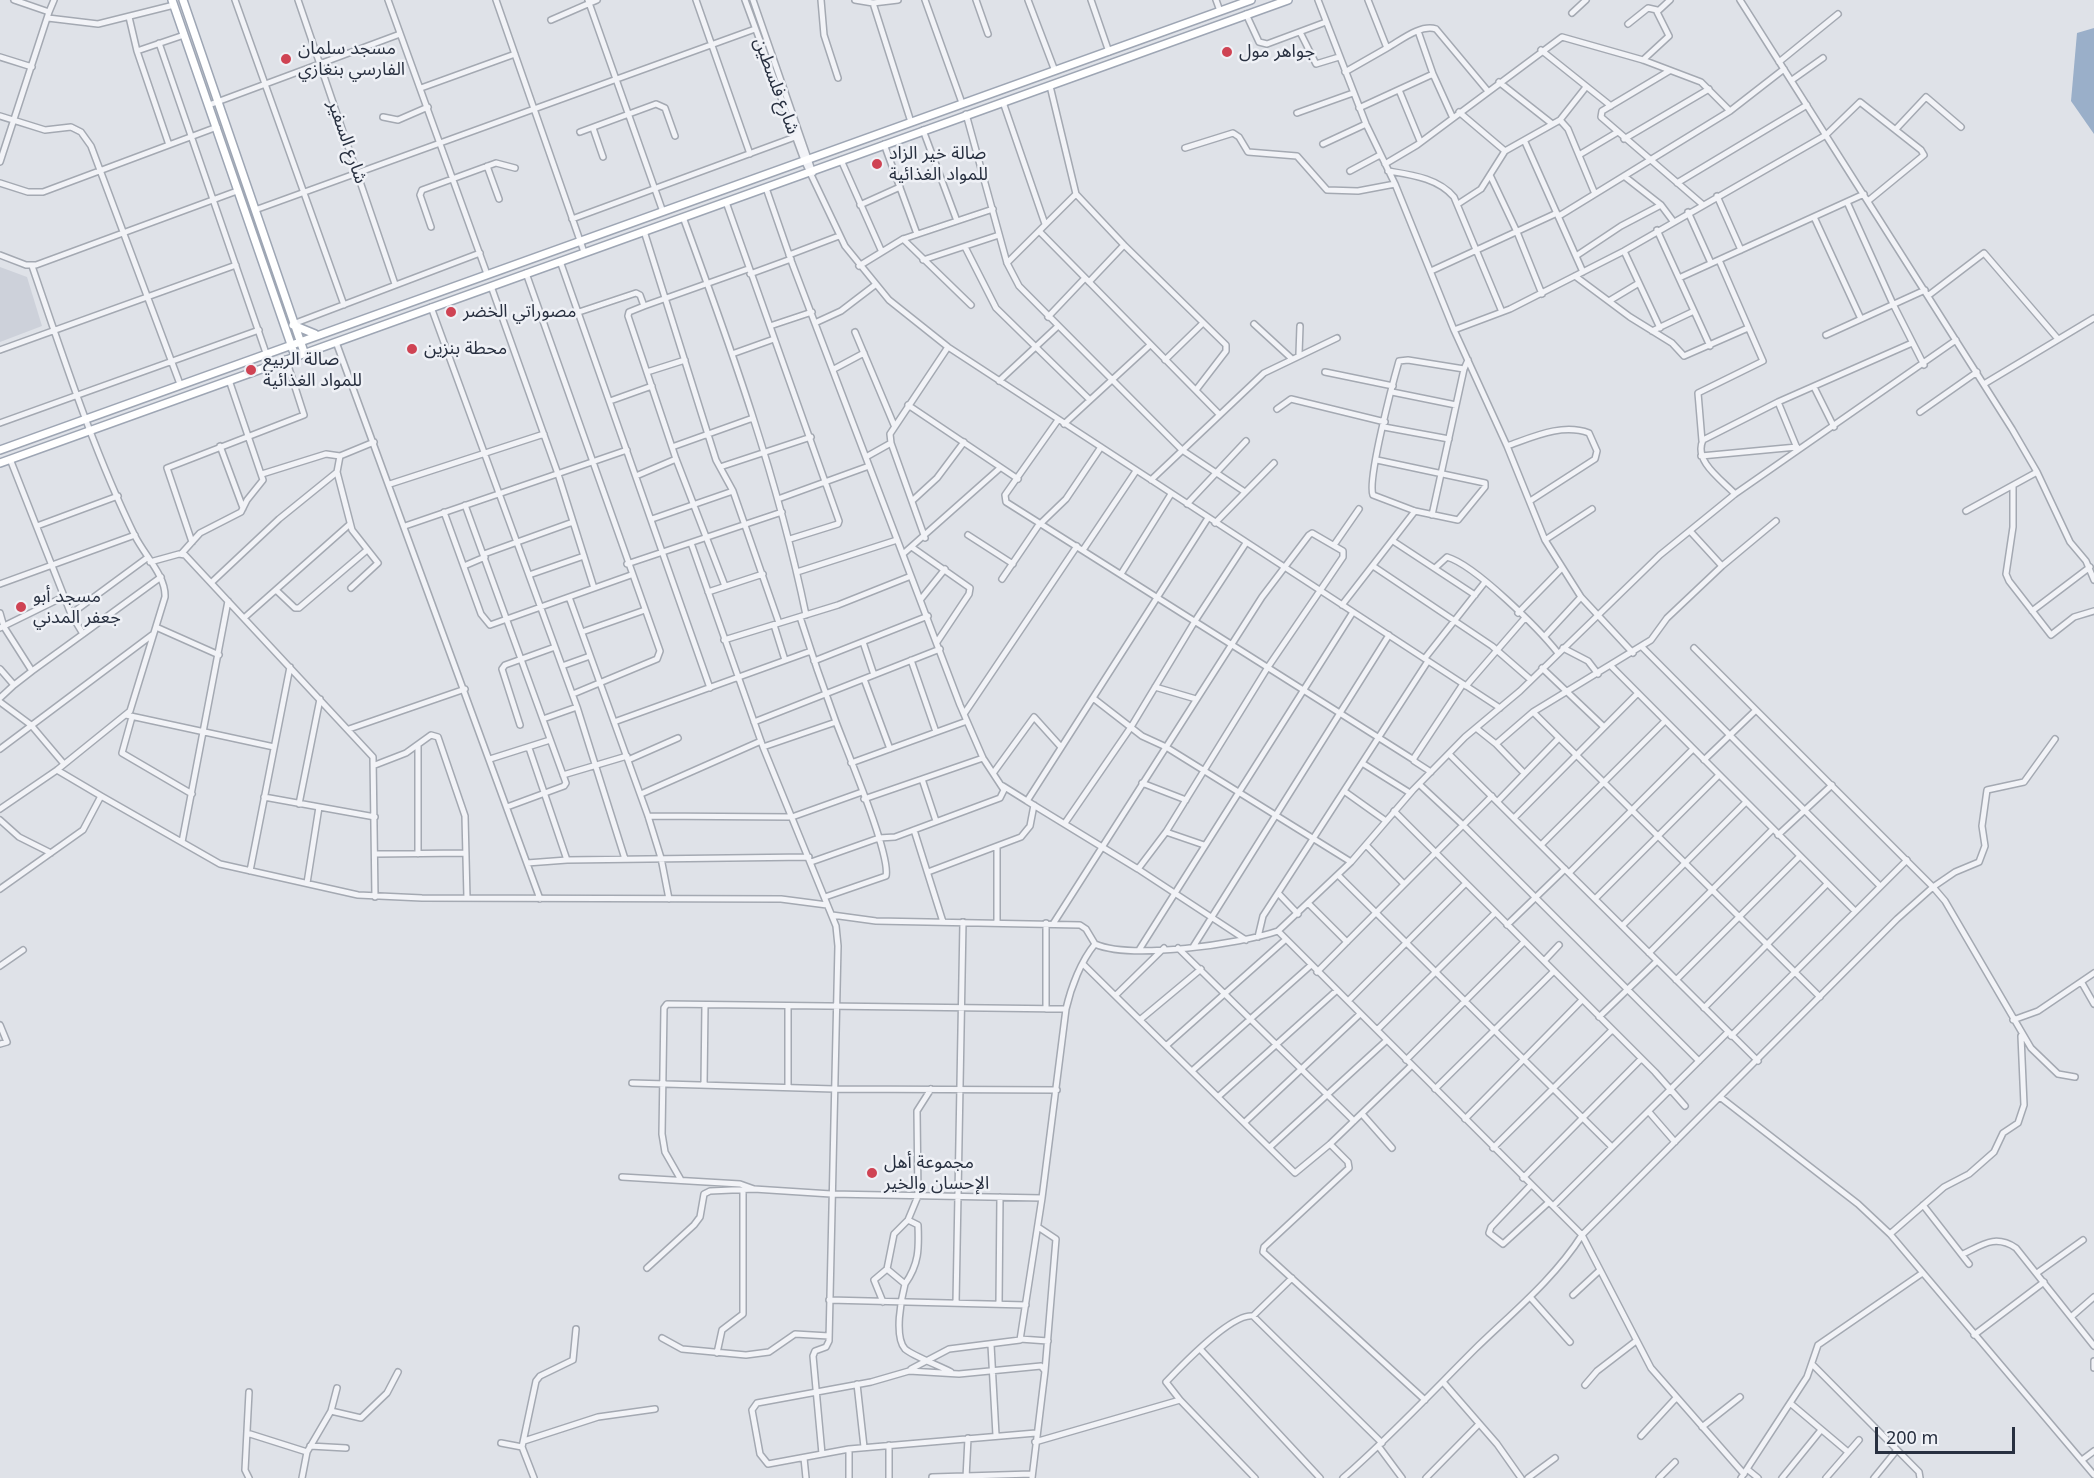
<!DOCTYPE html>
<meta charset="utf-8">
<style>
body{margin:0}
#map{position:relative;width:2094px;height:1478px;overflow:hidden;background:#dfe2e8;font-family:"Noto Sans",sans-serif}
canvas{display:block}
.scale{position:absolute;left:1875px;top:1427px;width:140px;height:27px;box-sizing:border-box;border:3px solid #283040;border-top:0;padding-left:8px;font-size:18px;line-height:21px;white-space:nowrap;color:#283040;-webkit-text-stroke:4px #eff1f6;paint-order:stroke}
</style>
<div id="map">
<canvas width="2094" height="1478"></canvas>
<div class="scale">200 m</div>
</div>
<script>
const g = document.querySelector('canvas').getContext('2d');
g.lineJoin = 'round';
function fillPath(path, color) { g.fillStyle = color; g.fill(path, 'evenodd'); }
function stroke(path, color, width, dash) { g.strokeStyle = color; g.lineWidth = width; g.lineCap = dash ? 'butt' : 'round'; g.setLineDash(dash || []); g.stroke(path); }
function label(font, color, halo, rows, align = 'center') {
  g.font = font + ' "Noto Sans","Noto Sans Arabic",sans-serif'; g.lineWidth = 5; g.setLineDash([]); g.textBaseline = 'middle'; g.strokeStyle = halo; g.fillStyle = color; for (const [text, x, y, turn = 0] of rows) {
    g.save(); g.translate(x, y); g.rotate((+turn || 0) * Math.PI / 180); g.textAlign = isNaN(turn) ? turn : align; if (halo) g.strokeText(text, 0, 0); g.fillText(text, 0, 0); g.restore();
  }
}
fillPath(new Path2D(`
 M0,267L27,277L42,326L0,342Z`), '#cdd1da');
fillPath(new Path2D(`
 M2094,28V134L2071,101L2077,33Z`), '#9aafc9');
const minor = new Path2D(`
 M235,0L344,305
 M298,0L395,284
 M388,0L487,274
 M496,0L584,252
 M588,0L663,212
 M696,0L750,154
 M745,0L804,160L845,246L889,300L948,347L1500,708
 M753,0L813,173
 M821,0L824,35L838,78
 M855,0L873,3L898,0
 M925,0L962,103
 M976,0L988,34
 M1028,0L1055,71
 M1091,0L1109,52
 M1216,0L1220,11
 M1318,0L1366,124L1395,184L1454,330L1507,446L1545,540L1581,597L1633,653
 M1368,0L1387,48C1400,41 1420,24 1436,29L1487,90
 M1740,0L2012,429L2037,472L2070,542L2086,561L2094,580
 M873,3L911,122
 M49,12L54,0
 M1572,13L1586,0
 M1246,14L1259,42L1267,44L1326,22
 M129,17L137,51L169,145
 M48,18L98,24L174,5
 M551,20L597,0
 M1628,24L1648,8L1657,10
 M1418,31L1433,74
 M1300,32L1316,64L1339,57
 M159,43L266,353
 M1541,50L1611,106
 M137,51L184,35
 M0,57L32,67
 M1643,60L1669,36L1657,12L1670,0
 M1779,62L1838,14
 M1669,71L1602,111L1601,117L1702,204
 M1345,72L1387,48
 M1792,80L1823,58
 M1499,82L1551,123
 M1050,86L1076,194L1124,245L1226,345V351L1196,390
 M421,88L515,54
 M1399,90L1420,141
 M1003,102L1045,224
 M209,105L400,34
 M1359,108L1433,74L1452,116
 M1459,112L1505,151
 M1297,113L1353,93
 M966,114L1007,263L1019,286L1182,450L1245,492
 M0,116L45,130L71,127L81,132L91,146L180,384
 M383,117L398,120L428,107
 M1560,120L1568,129L1595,194
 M593,128L603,157
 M1896,129L1926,97L1961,127
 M923,130L957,221
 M580,132L656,104L665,108L675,136
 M1624,139L1709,89
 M1525,142L1583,272
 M884,144L917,234
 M1323,144L1366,124
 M1185,148L1233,133L1239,137L1248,152L1297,156L1327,190L1358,191L1395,184
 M1579,155L1616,133
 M841,160L881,250
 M0,162L49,12L14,0
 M1385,164L1417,145L1562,37L1643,60L1701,82L1730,111
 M487,166L499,199
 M1350,171L1380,155
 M1388,171C1412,175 1438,178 1454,197L1502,312
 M1490,175L1517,232L1542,294
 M1624,176L1661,205L1673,221
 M0,183L28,192H43L217,127
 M1677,183L1807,105
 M766,188L792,263L960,705L983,758L1004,790L1000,798L895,837L879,838L811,862
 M1717,196L1741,250
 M726,202L839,521L838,524L790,539
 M1847,202L1893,304L1924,365
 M1458,204L1481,189L1505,151L1560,120L1586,87
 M860,205L900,187
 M255,210L755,29
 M1688,212L1711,263
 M1559,216L1730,111L1784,69
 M683,217C731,348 778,479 806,615
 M1814,217L1861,319
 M572,219L795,137
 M431,227L420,195L422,190L496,163L515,168
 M1657,230L1710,346
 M644,231L716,460L733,491L779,623
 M1040,232L1219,414
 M903,239L971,305
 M965,247L996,308L1089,399
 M1624,251L1660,328
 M0,255L26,265H36L237,191
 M789,255L839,236
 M1576,256L1621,226L1661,205
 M923,260L999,235
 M560,261L710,688
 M1007,263L1076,194
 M859,266L903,239L993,209
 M1431,271L1557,213
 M526,273L660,651L657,659L573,694
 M750,274L791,259
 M1575,276L1630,317L1672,343L1684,356L1748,328
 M1679,278L1864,194
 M1089,282L1124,245
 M491,286L558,474L594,588
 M1929,295L1984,253L2058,339
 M1609,301L1639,283
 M431,307L577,707L543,719
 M579,312L636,293L640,295L644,306
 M1048,317L1085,278
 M817,322L841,311L875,285
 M293,324L480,253
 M1254,324L1291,358
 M770,326L812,312
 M1454,330L1510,309L1624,251L1826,135L1860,102L1921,150L1924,155L1868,201
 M1652,331L1694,311
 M855,332L894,425
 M1826,335L1925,290
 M336,342L540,899
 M0,350L236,265
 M732,354L774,339
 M1299,354L1300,326
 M1165,360L1203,323
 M834,369L864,353
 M647,372L685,360
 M1325,372L1393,386
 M999,381L1057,327
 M1984,384L2094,318
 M1814,387L1834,427
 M1392,392L1456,405
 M610,401L652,386
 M1778,402L1797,448
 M908,405L1018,479
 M1277,409L1291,399L1385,422
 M1920,412L1977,372
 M1058,420L1005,495L1006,502L1414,760
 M0,423L259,330
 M1064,424L1150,345
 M1384,427L1449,439
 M1702,441L1698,393L1763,361L1719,260
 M220,446L243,508
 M1507,446C1533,437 1562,423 1589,433L1597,451L1595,459L1530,501
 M672,447L753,418
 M340,456L337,472L352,530L378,563L351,588
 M1701,456L1797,447
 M866,457L891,443
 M10,459L71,614L147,558
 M1377,460L1485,483V487L1458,520L1415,511L1373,495C1367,480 1393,382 1399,361L1408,360L1464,369
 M720,467L811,437
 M262,474L326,454L340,456L374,442
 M636,476L676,459
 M1151,480L1264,373L1337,338
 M390,484L544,434
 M2013,486V527L2006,574L2009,581L2051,635L2074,617L2094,611
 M1735,494C1722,480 1693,461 1703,440L1778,402L1912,343
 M778,499L869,466
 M912,501L937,478L964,442
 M1187,504L1246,441
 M465,505L566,783L564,786L507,807
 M1966,511L2037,472
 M444,512L481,614L490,625L631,575
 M1432,515L1464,369L1468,360
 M652,519L733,491
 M1215,523L1274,463
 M37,526L118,496
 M405,526L627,450
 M1690,531L1722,566
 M968,535L1013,564
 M925,538L891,443L890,434L948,347
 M1545,540L1592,509
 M1393,541L1475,595
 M192,542L167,468L304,415L286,359
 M691,543L763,747L836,926L838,946L829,1341L826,1347L815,1351L813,1356L822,1454
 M1334,545L1359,509
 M913,548L970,588L969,594L937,642
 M1083,550L1136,471
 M182,553L200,533L241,512L247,500L263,480L229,380
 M484,554L573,522
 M903,554L1000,468
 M150,562L179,554L185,555L373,757L375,897
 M627,564L782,512
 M464,566L485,557
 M1373,566L1492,646L1531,680
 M1435,568L1447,557C1475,565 1539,629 1558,653
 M797,572L897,540
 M1121,574L1171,494
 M529,575L584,556
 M1002,579L1038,526L1066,499L1101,447
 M212,582L279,519L337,472
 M0,584L135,535
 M725,586L676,459L628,316L629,312L644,306L748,269
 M276,590L295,608H299L367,550
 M708,592L763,574
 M569,597L648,816L661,858L669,899
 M921,599L945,569
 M1342,605L1415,511
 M2032,611L2090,567
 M0,613L4,627L32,671L83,634
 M1518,613L1561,569
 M71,614L83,634L161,577
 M800,617C811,652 823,687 836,722C846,749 891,855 886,876L825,897
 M244,618L350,524
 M774,625L785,660
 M156,627L219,655
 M0,628L63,597
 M582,632L645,610
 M1545,636L1581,597
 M724,640L838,605L911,576
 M863,642L874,675
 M1642,647L1880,886
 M1563,648L1588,661L1598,674
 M1694,648L1933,887L1897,919L1582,1235L1651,1368L1744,1474
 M1425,658L1485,582
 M911,660L936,732
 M814,661L928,616
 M1610,665L1855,911
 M562,666L590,656
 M1542,668L1604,727
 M0,669L14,685L32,671
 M864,679L890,749
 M1466,686L1524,619
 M1155,687L1196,699
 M0,698L14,685
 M1093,698L1142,736L1166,747L1351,862
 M0,702L31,725L64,764
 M577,707L625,859
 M1533,712L1820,997
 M964,714L1077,546
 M126,715L274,747
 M132,717L122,753L192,794
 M614,722L811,651
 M754,722L940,649
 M520,725L502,669L505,665L555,647
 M1476,728L1496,744L1524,773
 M349,729L465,689
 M2055,739L2024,782L1987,790L1982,826L1985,846L1979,862L1955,872L1933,887L1945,901L2031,1048L2058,1074L2075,1077
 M1496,744L1533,712L1651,640L1667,618L1722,566L1776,521
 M763,747L836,722
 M529,748L567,860
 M0,749L152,635
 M1449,754L1758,1061
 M490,759L550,740
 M628,760L678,738
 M1704,760L1756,710
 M851,763L967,721
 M1362,763L1410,793
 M375,765L406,753L431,735L438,737L465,816L467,898
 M994,772L1034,717L1061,747
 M1431,772L1414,761V758L1463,684
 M563,775L627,756
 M922,779L936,821
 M1142,783L1186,800
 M1419,784L1463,825L1699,1061
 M1003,786L1027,801L1208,518
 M1344,791L1386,821
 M641,794L761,741
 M101,796L220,864L358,895L422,898L781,899L827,905
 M264,797L375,817
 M864,799L983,758
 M1027,801L1138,869L1246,940
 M1498,801L1558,739
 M299,804L320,699
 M0,809L57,770L130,711L165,597C166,576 145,556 135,536C93,450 63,356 32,266
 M1394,811L1655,1072L1685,1106
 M648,816L792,817L862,792
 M1514,818L1638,693
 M0,820L19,837L51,853
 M1065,823L1131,727L1195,621L1246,543
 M914,830L943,922
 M1166,832L1204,845
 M1778,835L1832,785
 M182,842L228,601
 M1366,845L1404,884
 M1541,845L1665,721
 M997,847V923
 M375,854L466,853
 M418,854V745
 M527,863L567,860L809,857
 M250,871L290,667
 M928,872L1021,837L1030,826L1034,805
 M1569,873L1693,749
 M1338,875L1612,1147
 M307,883L319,807
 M0,889L83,830L101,796L57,770
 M1278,893L1298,914
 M1595,899L1719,775
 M1309,904L1347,942
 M832,915L876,921L1080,925L1086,929L1095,944C1131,960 1240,944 1278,931
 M1053,924L1262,597L1309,535L1312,533L1343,551V557L1268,667L1166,832L1138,869
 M1507,925L1565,869
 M1622,926L1746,802
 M1258,937L1263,916L1428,661
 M1193,947L1389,635
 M1178,948L1354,1121
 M1139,950L1353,612
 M1649,953L1773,829
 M1544,961L1559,945
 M1083,964L1295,1173L1330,1144L1411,1066
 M0,966L23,950
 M1317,972L1492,796
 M1676,980L1800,856
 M2082,983L2094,1004
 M1116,995L1164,948
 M1348,1001L1466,883
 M788,1006V1087
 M1704,1008L1827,884
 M1046,1009V923
 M1599,1017L1657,961
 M1141,1019L1201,969
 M2013,1020L2038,1011L2094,973
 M0,1025L7,1042L0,1044
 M1377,1030L1495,913
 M1731,1036L1907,860
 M1167,1045L1285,940
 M1406,1060L1524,942
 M1193,1070L1310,966
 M632,1083L834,1089L1057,1090
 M704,1085L705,1005
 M1435,1089L1554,971
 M1219,1096L1336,991
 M1720,1097L1858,1204L1890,1234L2094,1475
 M1649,1112L1675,1142
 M1362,1114L1392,1148
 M1465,1119L1582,1000
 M1245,1122L1360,1014
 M1330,1144L1348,1162L1349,1168L1264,1247L1263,1252L1425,1400
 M1270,1147L1387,1040
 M1493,1148L1612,1030
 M622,1177L740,1184L754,1189
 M1523,1178L1641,1059
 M681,1180L665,1152L662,1134L664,1008L667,1004L1066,1009C1071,987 1081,961 1095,944
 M1531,1185L1491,1227L1489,1233L1503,1244L1549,1202
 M1923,1205L1969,1264
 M1553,1206L1728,1032
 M1038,1227L1056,1239L1045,1371
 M1890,1234L1944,1187L1969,1174L1994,1152L2003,1133L2018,1123L2024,1105L2021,1036
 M1963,1254C1982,1245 1995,1234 2016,1248L2094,1346
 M647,1268L694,1225L700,1217L704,1194L710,1191L754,1189L831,1194L1042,1198L1066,1009
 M887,1269L905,1284C901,1299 894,1337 905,1349C913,1356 940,1366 951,1372
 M2037,1273L2083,1240
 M905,1284C919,1264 919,1249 918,1225L908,1220
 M1573,1295L1600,1270
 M1530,1297L1570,1342
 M829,1300L1026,1305
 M883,1302L874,1280L887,1269L894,1234L908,1220L918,1196L917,1111L931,1089
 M956,1303L963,922
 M999,1304L1000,1197
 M1253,1316L1382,1443
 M2071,1317L2094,1297
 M1974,1335L2044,1282
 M662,1338L682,1349L746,1355L769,1352L795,1334L829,1336
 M1020,1339L1048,1341
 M991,1345L996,1435
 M1201,1350L1320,1478
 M717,1353L722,1330L743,1314V1191
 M2094,1361V1368
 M1813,1365L1919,1472L1920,1478
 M911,1369L949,1349L1020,1340L1042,1198
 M1443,1382L1497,1444L1521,1478
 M857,1384L864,1447
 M1585,1385L1597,1371L1636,1341
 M1180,1400L1166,1382C1182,1365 1232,1313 1253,1316L1292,1278
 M1790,1403L1848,1452
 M331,1411L361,1418L387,1393L398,1372
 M1702,1427L1740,1397
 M247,1433L307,1452
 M1641,1436L1676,1398
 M524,1441L598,1417L655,1409
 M1035,1442L1180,1400L1255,1478
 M501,1443L522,1447
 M310,1446L346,1448
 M1379,1447L1402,1478
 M804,1458L806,1478
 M2082,1460L2094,1451
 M1747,1469L1758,1478
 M932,1477L1032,1474
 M249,1478L245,1470L249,1392
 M302,1478L307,1452L331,1411L337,1388
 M534,1478L522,1447L536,1381L540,1376L573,1360L576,1329
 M849,1478V1449
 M889,1478V1445
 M966,1478L968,1438
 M1032,1478L1045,1371L1041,1366L959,1374L909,1371L871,1382L757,1403L752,1410L760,1454L768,1464L849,1449L1036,1433
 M1343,1478C1389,1438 1431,1393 1475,1349C1512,1313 1554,1279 1582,1235L1278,931L1351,862L1413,790L1465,737L1520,691L1660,555L1735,494L1956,340
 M1426,1478L1479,1424
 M1528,1478L1555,1458
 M1659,1478L1675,1462
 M1741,1478L1807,1377L1818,1345L1921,1274
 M1782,1478L1821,1430
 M1826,1478L1859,1440
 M1874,1478L1896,1451`);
const major = new Path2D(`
 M172,0L295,356
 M183,0L304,352
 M293,325L315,334
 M0,450L1251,0
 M0,463L1288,0`);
stroke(minor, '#a4a9b2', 8);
stroke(major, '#9ea6b4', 10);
stroke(minor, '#f2f3f7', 5);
stroke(major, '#fff', 7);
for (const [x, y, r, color] of [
 [1227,52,6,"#cf4353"],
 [286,59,6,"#cf4353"],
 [877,164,6,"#cf4353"],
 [451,312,6,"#cf4353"],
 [412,349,6,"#cf4353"],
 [251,370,6,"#cf4353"],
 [21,607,6,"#cf4353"],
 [872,1173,6,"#cf4353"]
]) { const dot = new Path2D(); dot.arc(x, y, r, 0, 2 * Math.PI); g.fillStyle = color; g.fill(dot); stroke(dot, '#eff1f6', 2); }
label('18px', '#283040', '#eff1f6', [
 ["مسجد سلمان",298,49],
 ["الفارسي بنغازي",298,70],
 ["جواهر مول",1239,52],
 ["صالة خير الزاد",889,154],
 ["للمواد الغذائية",889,175],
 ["مصوراتي الخضر",463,312],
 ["محطة بنزين",424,349],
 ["صالة الربيع",263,360],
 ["للمواد الغذائية",263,381],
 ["مسجد أبو",33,597],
 ["جعفر المدني",33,618],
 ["مجموعة أهل",884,1163],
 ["الإحسان والخير",884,1184]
], 'left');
label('18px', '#283040', '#eff1f6', [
 ["شارع فلسطين",776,86,70],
 ["شارع السفير",347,142,71]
]);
</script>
